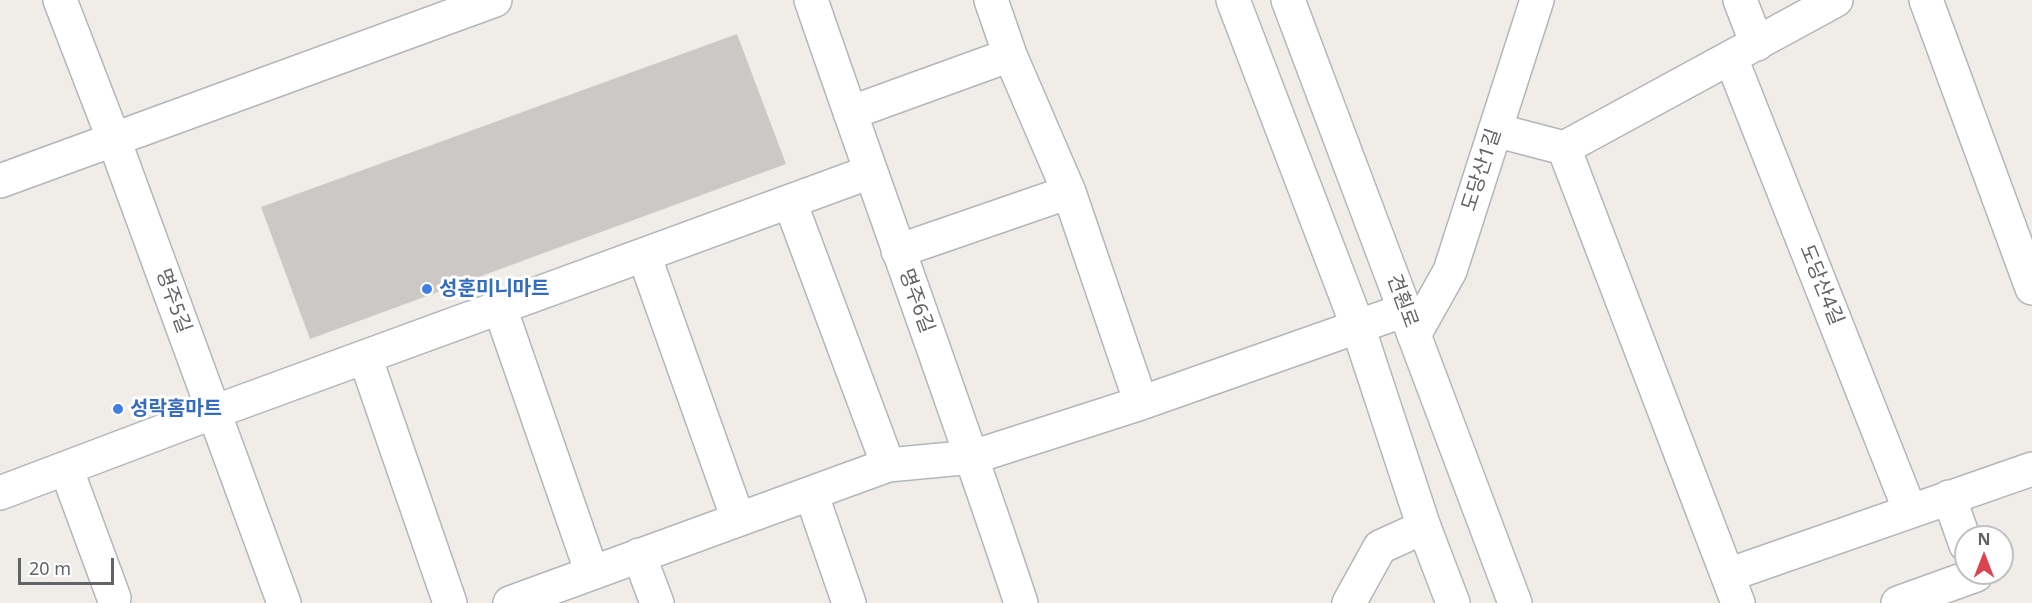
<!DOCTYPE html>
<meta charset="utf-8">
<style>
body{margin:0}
#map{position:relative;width:2032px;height:603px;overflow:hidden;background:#f0ede9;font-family:"Noto Sans",sans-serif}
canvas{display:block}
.north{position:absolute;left:1954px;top:525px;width:60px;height:60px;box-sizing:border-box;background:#fff;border:2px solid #bfc1c2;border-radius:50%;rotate:0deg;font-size:16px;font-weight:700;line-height:24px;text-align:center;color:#606467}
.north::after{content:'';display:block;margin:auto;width:21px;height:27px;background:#da444e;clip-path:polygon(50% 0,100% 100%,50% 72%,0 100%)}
.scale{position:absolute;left:18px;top:558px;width:96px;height:27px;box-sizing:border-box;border:3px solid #606467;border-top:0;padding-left:8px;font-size:18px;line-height:21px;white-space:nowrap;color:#606467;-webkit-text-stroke:4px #fff;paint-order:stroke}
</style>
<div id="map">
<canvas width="2032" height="603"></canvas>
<div class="north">N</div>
<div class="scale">20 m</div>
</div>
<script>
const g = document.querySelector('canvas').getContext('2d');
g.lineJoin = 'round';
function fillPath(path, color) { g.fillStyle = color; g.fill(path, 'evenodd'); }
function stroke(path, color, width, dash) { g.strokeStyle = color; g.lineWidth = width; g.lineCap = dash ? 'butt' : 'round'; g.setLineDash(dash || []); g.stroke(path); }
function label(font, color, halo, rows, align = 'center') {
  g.font = font + ' "Noto Sans","Noto Sans KR",sans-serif'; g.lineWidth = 6; g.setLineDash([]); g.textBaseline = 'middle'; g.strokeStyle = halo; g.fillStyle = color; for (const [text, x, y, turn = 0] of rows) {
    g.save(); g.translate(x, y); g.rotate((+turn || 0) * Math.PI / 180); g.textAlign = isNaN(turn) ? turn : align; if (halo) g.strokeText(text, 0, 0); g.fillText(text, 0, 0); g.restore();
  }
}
fillPath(new Path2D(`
 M737,34L786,164L310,339L261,207Z`), '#ccc8c5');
const street = new Path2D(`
 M60,0L114,140L284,603
 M811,0C880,201 954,401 1021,603
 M991,0L1010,55L1069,192L1141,403
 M1740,0L1757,44
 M1926,0L2032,288
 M1731,58L1910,511
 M850,113L1010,55
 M1495,130L1564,148
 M0,181L495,0
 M790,202L888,465
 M898,251L1069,192
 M644,255L738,519
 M500,308L592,573
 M1414,335L1450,271L1537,0
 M365,357L450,603
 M66,468L114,598
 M0,493L214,412L870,172
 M811,493L849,603
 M1949,497L1966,545
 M639,555L657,603
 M1728,575L2032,469
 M510,603L888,465L973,457L1141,403L1405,310
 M1349,603L1380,547L1424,527
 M1738,603L1564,148L1836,0
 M1898,603L1976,575V573`);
const secondary = new Path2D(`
 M1233,0L1358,327L1424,527L1453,603
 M1288,0L1515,603`);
stroke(street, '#b3b6b9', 36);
stroke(secondary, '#b5b8bb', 36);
stroke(street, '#fff', 33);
stroke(secondary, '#fff', 33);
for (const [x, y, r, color] of [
 [427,289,6,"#3f7fe0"],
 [118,409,6,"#3f7fe0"]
]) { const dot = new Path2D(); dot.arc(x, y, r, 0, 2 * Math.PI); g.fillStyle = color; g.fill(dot); stroke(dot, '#fff', 2); }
label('20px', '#606467', '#fff', [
 ["도당산1길",1482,170,-72],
 ["도당산4길",1821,285,68],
 ["명주5길",173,301,70],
 ["명주6길",916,301,70],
 ["견훤로",1402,301,70]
]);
label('bold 20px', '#366cbe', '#fff', [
 ["성훈미니마트",439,289],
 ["성락홈마트",130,409]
], 'left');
</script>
